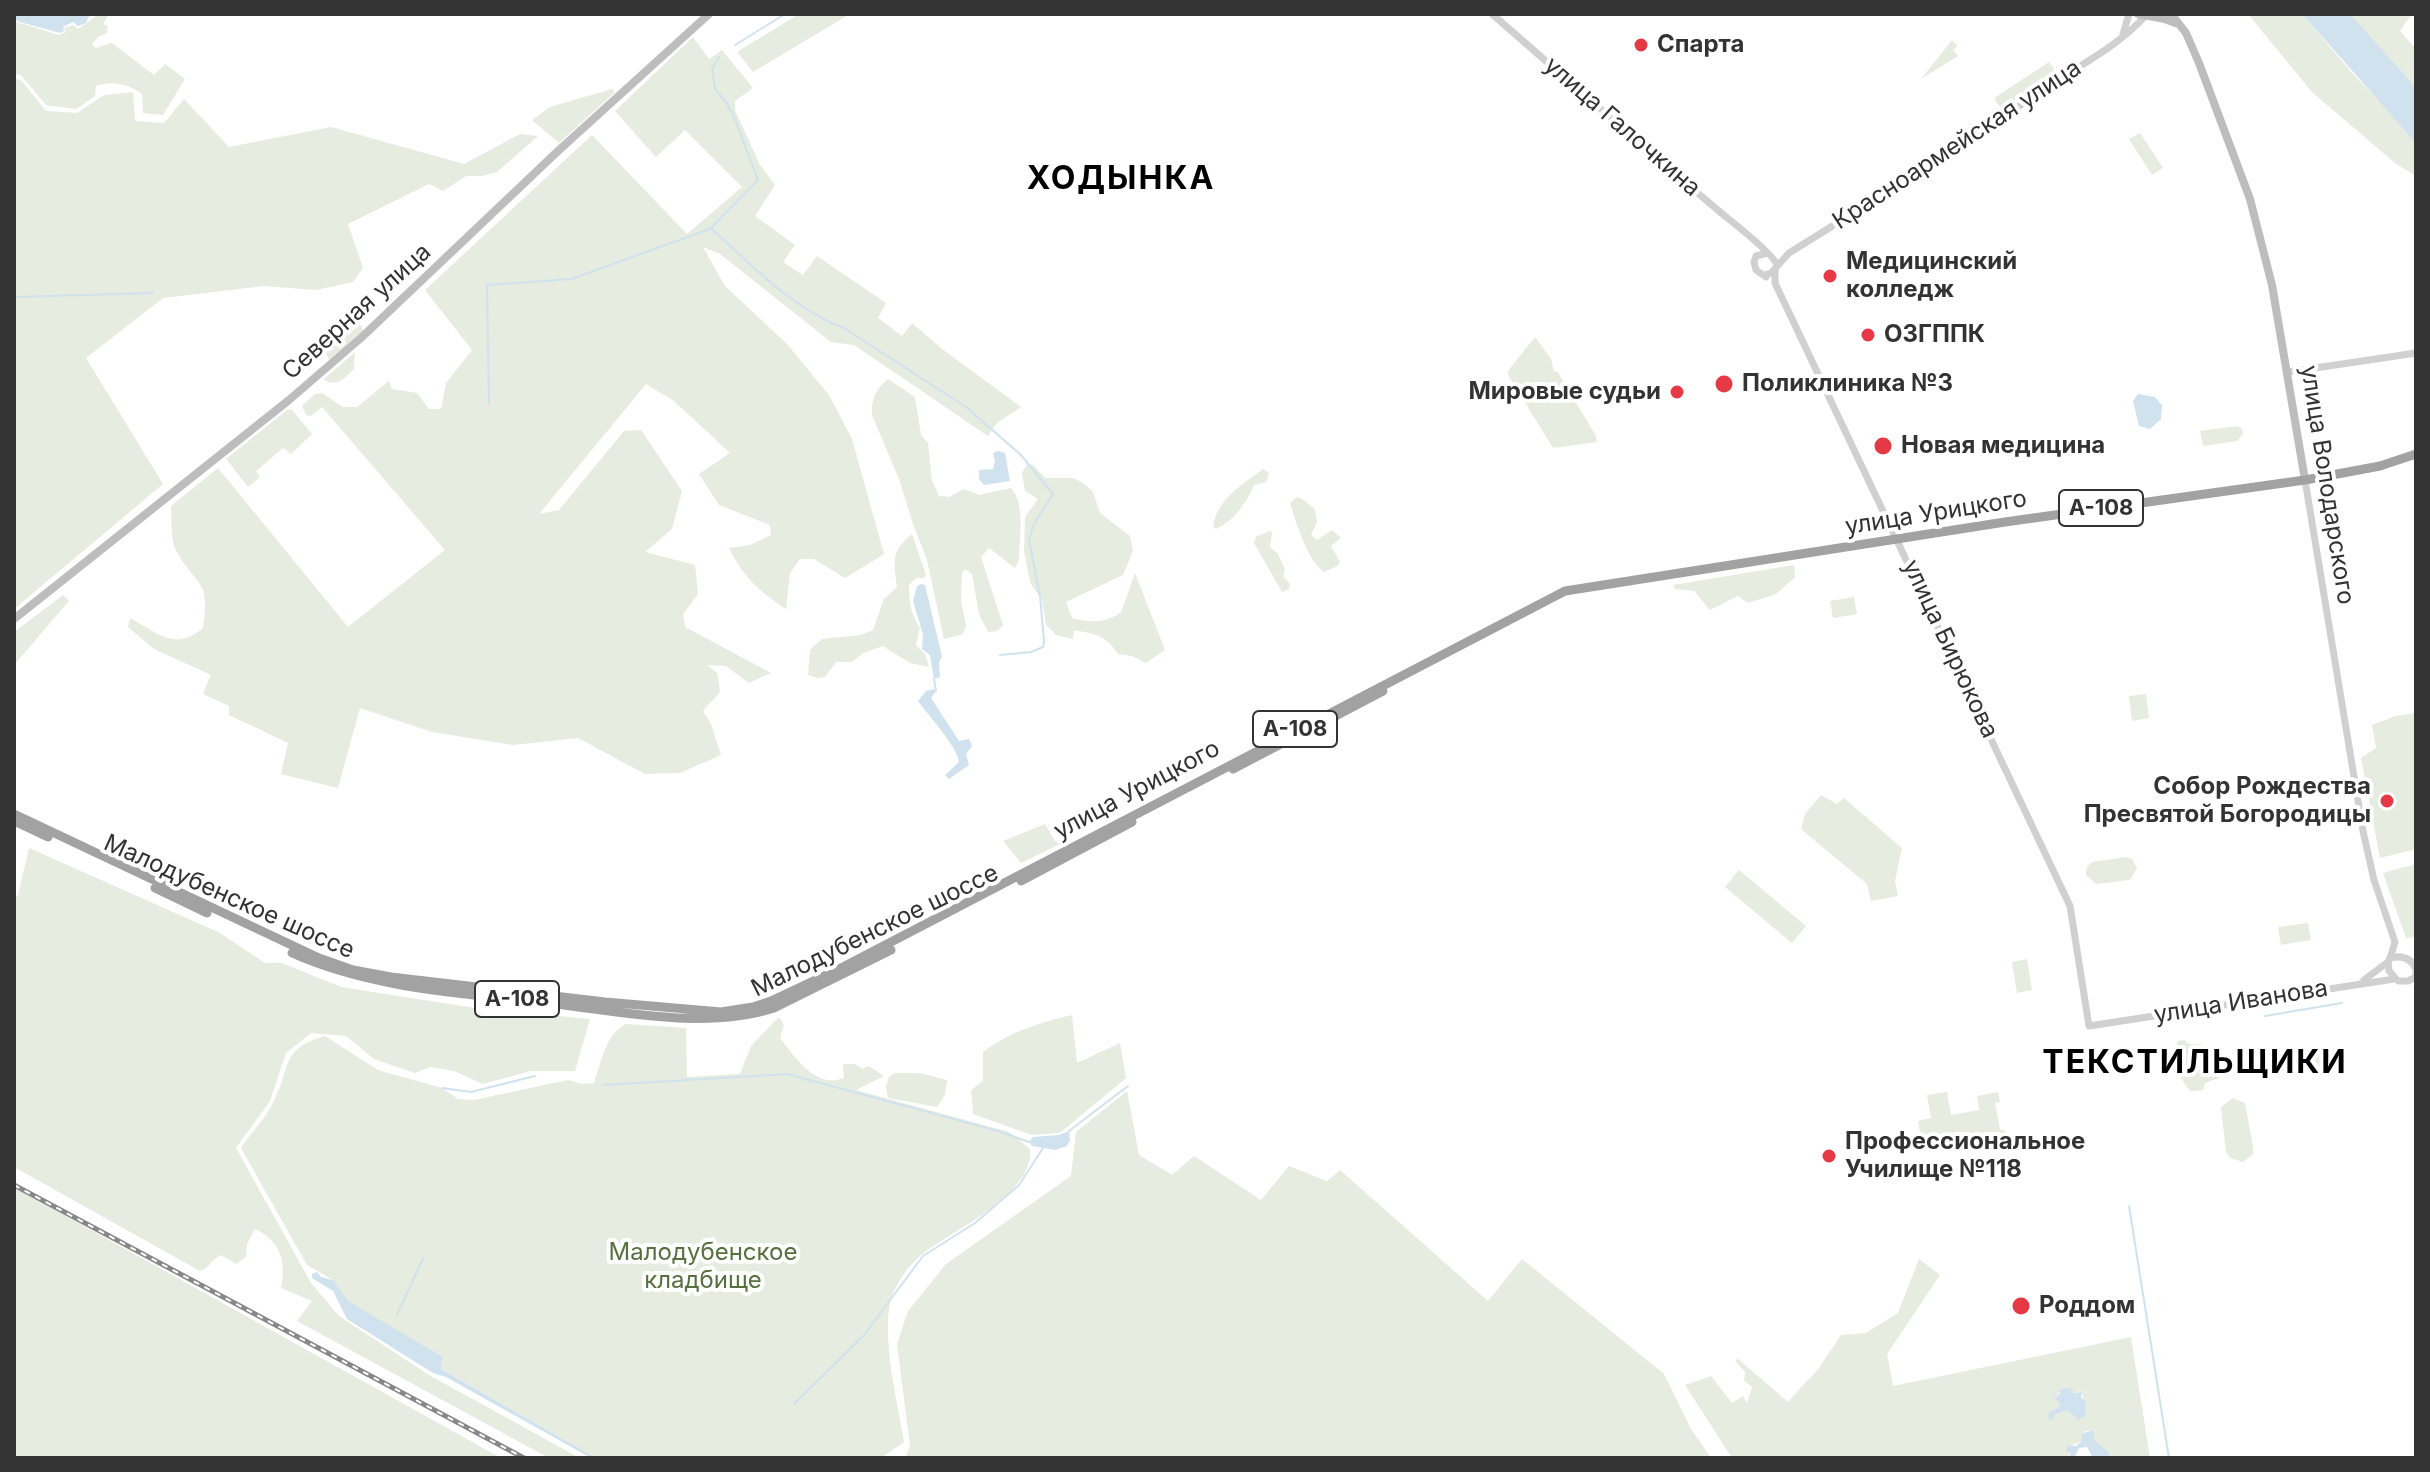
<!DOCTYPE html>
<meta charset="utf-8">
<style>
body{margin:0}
#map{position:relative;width:2430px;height:1472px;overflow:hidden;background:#fff;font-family:Inter,sans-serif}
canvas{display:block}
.frame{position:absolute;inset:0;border:16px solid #333;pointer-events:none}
</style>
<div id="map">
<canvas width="2430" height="1472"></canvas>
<div class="frame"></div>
</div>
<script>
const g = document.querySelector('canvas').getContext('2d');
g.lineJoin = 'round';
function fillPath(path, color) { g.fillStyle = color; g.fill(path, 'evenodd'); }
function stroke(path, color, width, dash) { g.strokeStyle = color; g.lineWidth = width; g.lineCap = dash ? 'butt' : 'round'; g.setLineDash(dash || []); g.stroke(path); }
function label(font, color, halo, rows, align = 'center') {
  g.font = font + ' Inter,sans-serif'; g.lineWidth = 8; g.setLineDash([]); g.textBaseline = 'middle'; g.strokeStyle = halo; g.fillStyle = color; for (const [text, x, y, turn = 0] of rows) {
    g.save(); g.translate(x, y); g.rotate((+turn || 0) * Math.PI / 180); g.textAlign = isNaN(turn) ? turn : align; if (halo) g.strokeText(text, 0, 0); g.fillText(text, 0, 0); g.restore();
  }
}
fillPath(new Path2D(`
 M99,14H109L103,24L108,26L107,33L98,37L92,45L96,48L112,43L154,75L165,64L185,79L163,115L143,113L142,94C129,84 112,80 96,86L95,96L76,109L46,105L21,75L14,74V21L59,35L66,32L64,28L73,25L78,29Z
 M799,14H850L753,72L737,52Z
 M2248,14H2302L2353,74L2410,133L2416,143V176L2395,163L2312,92Z
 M2350,14H2412L2400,31L2416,49V91Z
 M693,37L709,59L722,50L753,88L735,101V110L760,165L775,185L755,216L795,245L783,262L803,275L817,256L886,303L878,318L902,336L912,323L942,349L1021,407L997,423L988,436L854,345L831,342L720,254L703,247L725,286L787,344L829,395L852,439L884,554L845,578L814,559H800L790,573L786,609C759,591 743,577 729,548L750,545L771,535L770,525L719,505L699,474L730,453L674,401L646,384L539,514L559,510L624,431L641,430L682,491L672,529L645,552L695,565L698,594L683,614L685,627L771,673L749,683L726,666L707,665L717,673L720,692L703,711L711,724L721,755L680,773L645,774L578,738L513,745L432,732L360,708L338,788L281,774L288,743L229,715V706L203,694L211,675L154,649L128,627L130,618C158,633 175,652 203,628C211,577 196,588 176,550C170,539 172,519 171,506L218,468L348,627L445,550L322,407L311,416L306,415L302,406L315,394L322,393L343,407H357L389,381L392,389L417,393L429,409H441L446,383L472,350L425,290L592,135L687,234L742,187L685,130L656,157L615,111Z
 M1952,40L1958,46L1953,50L1958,56L1921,79Z
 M2049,62L2056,72L2001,109L1994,98Z
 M14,79L21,80L46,111L77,113L104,95L133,92L135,121L164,123L184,99L229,147L331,127L464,164L520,134L538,136L497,172L482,176H466L443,191L429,184L348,224L363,268L353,282L316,290L264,286L163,298L86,358L163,484L14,609Z
 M612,89L615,92L559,143L532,120L550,107Z
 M2140,133L2163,168L2152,175L2129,139Z
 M356,324L361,325L363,331L329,360L326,353L328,349Z
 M1535,337L1551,359L1554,372L1557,371L1596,436L1597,442L1553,448L1508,375V371Z
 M355,352L354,369C346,377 335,389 324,379Z
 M888,379L915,397L921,435L928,443L932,481L939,496L949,497L964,489L979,495L1011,488C1026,504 1019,538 1019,560L1015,568L989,548L981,557L1003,625L997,631L988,632L979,614L972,574L965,569L962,573L961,601L966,625L963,634L944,639L927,560L913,524L899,479L872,415C871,399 876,388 888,379Z
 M287,410H292L312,434L291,454L283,448L256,471L260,477L248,487L226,459Z
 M2238,426L2242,429L2243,434L2237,441L2203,446L2200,431Z
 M1027,464L1033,465L1045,478H1073L1083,483L1093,492L1100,513L1130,536L1133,551L1123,575L1066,602L1072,618C1087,623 1109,623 1121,612L1135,573L1165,650L1146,663L1132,656L1118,654C1106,635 1095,634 1074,630L1073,639L1056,635L1046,625L1042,600L1031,584L1028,572L1024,551L1025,517L1038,499L1025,491L1022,473Z
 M1263,469L1269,473L1266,482L1254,485C1247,502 1234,521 1216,529L1213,527C1217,499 1242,485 1263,469Z
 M1297,497L1302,499L1315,509L1317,522L1311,535L1317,540L1332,530L1341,538L1331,546L1340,562L1337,566L1324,572C1308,561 1296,523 1290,503Z
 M1270,531L1272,533L1270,547L1278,554L1285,570L1283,576L1290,584L1289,589L1282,592L1254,543L1256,537Z
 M912,534L926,575L924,578H916L909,585C909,602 910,613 920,628L916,645L925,654L929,667L910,663L883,646L863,653L852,662H836L825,677L817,678L808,675L810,650L822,639L861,635L873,630L884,599L897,587C894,562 890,552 912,534Z
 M1794,565L1795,577L1776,594L1748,603L1738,596L1710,610L1694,591L1675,589L1673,585Z
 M63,595L69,601L14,665V632Z
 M1854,597L1857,614L1833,618L1830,601Z
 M2146,694L2149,718L2132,721L2129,696Z
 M2416,713V849L2380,858L2361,758L2376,748L2372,725L2396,716Z
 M1821,795L1837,804L1844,798L1902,848L1895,881L1898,896L1871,901L1867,884L1801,829L1805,814Z
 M1045,824L1055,841L1060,844L1021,863L1003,841Z
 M29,848L220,933L265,963H282L341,987L475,1008L590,1019L575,1071H531L483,1084L454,1071L430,1067L415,1073L374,1059L346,1036L311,1033L286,1053L270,1101L236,1148L311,1283L339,1316L429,1375L576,1456L575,1458H549L297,1321L312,1301L281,1288C287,1261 280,1241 255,1229L247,1244L246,1257L236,1264L221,1255C211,1260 209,1268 200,1271L14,1167V898L18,895Z
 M2126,857L2132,859L2137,868L2130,880L2096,884L2086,875L2087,867L2092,862Z
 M2416,864V937L2406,938L2383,873Z
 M1739,870L1806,926L1792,943L1725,887Z
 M2308,923L2311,940L2281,945L2278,927Z
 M2027,959L2032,990L2017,993L2012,962Z
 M1072,1015L1077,1063L1120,1043L1126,1078L1060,1133L1032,1135L973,1114L971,1090L983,1081V1052C1011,1031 1039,1023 1072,1015Z
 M779,1017L784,1025L780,1038C796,1058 815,1089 844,1078L843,1064H855L862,1069L869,1066L884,1076L856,1090L1009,1132L1030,1149C1036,1193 948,1233 920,1256C906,1268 892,1289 889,1308C884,1351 897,1399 904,1442L881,1458H596L441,1369L443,1357L347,1301L333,1280L307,1265L241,1148C251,1133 266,1118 274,1101C291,1067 280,1049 325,1036L378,1070L442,1088L458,1099L474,1100L568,1080L582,1084L594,1083C601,1063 606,1033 626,1024L686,1028L687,1077L740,1074L751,1046Z
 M2185,1040L2188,1044C2215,1044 2226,1048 2219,1078L2205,1083L2203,1090L2190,1091C2175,1070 2171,1066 2178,1041Z
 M2330,1050L2334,1072L2316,1075L2312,1053Z
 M895,1073H919L947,1080L945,1095L937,1107L888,1098L886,1087L889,1077Z
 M1127,1091L1139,1155L1172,1175L1194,1156L1261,1200L1289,1166L1327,1181L1340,1170L1488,1301L1522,1259L1664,1374L1691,1429L1711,1458H905L910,1446L897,1344L908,1311L946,1264L1071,1176L1076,1132Z
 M1947,1092L1951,1115L1979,1110L1977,1096L1998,1092L2000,1102L1995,1103L2000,1130H2005V1135L1923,1150L1918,1121L1931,1118L1927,1095Z
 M2233,1098L2245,1103L2253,1147V1154L2243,1162L2230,1158L2226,1152L2221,1107Z
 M14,1187L501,1458H14Z
 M1919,1259L1940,1275L1887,1354L1893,1386L2131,1337L2150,1458H2109V1452L2094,1440L2092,1430L2085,1431L2081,1442L2066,1447L2071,1458H1732L1685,1385L1711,1376L1732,1403L1743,1396L1747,1403L1752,1387L1744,1381L1745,1372L1736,1362L1737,1358L1788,1402L1819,1368L1841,1335L1866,1333L1898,1313ZM2071,1390L2074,1393L2081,1391L2085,1404L2083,1412L2067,1410L2049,1414L2059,1408L2060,1404L2053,1396L2056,1397L2060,1391Z`), '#e6ecdf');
fillPath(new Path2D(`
 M14,14H90L86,23L78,26L73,22L63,27L64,31L60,33L20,22L14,19Z
 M2302,14H2350L2409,80L2416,91V143Z
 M2138,394L2155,397L2162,405L2161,419L2150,429L2139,426L2133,401Z
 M998,451L1005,453L1010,481L984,485L979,479V470L993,469L995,461L993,453Z
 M921,584L925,585L942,657L939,662L940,677L934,679L930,655L922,649L923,634L913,601L917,586Z
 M934,689L936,691L931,698L959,741L969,739L972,746L966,754L969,765L949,779L945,775L959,762C955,743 930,718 918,701L926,691Z
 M1069,1131L1070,1140L1067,1146L1055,1150L1032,1146L1029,1142L1033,1137L1059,1135Z
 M317,1272L321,1277L333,1280L348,1301L443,1357L441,1369L596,1458H591L446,1377L433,1373L347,1319L333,1291L312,1278V1274Z
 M2065,1388H2070L2074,1393L2082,1392L2081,1397L2085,1401V1416L2076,1420V1417L2067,1410L2055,1414L2052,1420L2048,1419L2049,1412L2059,1408L2060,1404L2051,1394L2056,1397L2060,1393L2058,1391Z
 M2092,1430L2094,1432V1440L2109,1452V1458H2093L2087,1447L2079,1448L2074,1458H2071L2070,1453L2066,1451L2067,1445L2076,1446L2081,1442L2082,1434Z`), '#cfe2ee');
stroke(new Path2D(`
 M735,45L785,14
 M719,57L712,69L715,89L727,103L736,122L758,180L711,228C751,265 793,309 844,328L966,407L1021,455L1053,494L1034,524L1029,540L1040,596L1044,641L1043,647L1031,652L1000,655
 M14,297L153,293
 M489,404L487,285L571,279L710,229
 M934,679L936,691
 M2265,1016L2342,1003
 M604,1085L787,1074L998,1131L1029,1142
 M442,1088L471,1092L535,1076
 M1069,1131L1128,1086
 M2129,1206L2169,1458
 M397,1314L423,1259
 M794,1404L864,1335L923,1256L975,1223L1019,1185L1043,1148`), '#cfe2ee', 2);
stroke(new Path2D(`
 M1492,14C1568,80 1643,147 1720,212C1731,221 1774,254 1777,265
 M2123,34L2129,14
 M1775,270V283L2070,906L2089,1026L2394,979
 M1765,275L1771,273L1789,253C1876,199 1963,145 2047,87C2080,65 2120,45 2146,15
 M1766,277L1756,270L1754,262L1756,256L1767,253
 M2288,372L2416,353
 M2305,480L2363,831L2374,880L2395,942L2390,958
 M2416,969C2411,958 2402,955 2390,958L2388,962L2389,971L2398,981H2408L2416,977V972
 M2364,980L2388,962`), '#d0d0d0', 7);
stroke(new Path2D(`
 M2138,14L2165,19L2175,23
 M2171,14L2186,33L2199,63L2250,199L2272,285L2305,480
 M14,619L289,400L362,337L558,151L709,14`), '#bdbdbd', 8);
stroke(new Path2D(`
 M1326,721L1383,691
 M1233,769L1298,735
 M14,814L319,958L353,970L391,977L605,1002L721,1012L753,1007L771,1001L843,967L1565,591L2005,522L2305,480L2380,466L2416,454
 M14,821L48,837
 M1021,881L1132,822
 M155,888L207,913
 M292,953C375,990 466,993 555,1004C625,1012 706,1030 774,1008L891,950`), '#a2a2a2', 9);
const rail = new Path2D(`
 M14,1185L524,1458`);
stroke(rail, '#888', 5);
stroke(rail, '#fff', 2, [6]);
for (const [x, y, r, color] of [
 [1641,45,8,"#e63946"],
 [1830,276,8,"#e63946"],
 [1868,335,8,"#e63946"],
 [1724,384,10,"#e63946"],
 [1677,392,8,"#e63946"],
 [1883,446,10,"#e63946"],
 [2387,801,8,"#e63946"],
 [1829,1156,8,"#e63946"],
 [2021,1306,10,"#e63946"]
]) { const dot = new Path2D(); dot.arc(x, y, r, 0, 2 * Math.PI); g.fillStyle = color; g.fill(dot); stroke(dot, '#fff', 3); }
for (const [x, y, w] of [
 [2101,508,84],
 [1295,729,84],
 [517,999,84]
]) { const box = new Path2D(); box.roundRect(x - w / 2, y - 18, w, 36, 6); g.fillStyle = '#fff'; g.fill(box); stroke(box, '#333', 2); }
label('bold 22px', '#333', null, [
 ["А-108",2101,508],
 ["А-108",1295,729],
 ["А-108",517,999]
]);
label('bold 24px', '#333', '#fff', [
 ["Спарта",1657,45],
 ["Медицинский",1846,262],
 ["колледж",1846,290],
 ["ОЗГППК",1884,335],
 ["Поликлиника №3",1742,384],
 ["Мировые судьи",1661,392,"right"],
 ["Новая медицина",1901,446],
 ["Собор Рождества",2371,787,"right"],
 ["Пресвятой Богородицы",2371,815,"right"],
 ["Профессиональное",1845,1142],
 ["Училище №118",1845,1170],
 ["Роддом",2039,1306]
], 'left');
label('24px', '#333', '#fff', [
 ["улица Галочкина",1622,127,41],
 ["Красноармейская улица",1957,145,-33],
 ["Северная улица",357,312,-42],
 ["улица Володарского",2327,485,81],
 ["улица Урицкого",1936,513,-9],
 ["улица Бирюкова",1950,649,65],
 ["улица Урицкого",1137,790,-28],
 ["Малодубенское шоссе",229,897,24],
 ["Малодубенское шоссе",875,931,-26],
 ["улица Иванова",2241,1002,-9]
]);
label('24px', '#56703f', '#fff', [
 ["Малодубенское",703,1253],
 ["кладбище",703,1281]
]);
g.letterSpacing = '2px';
label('bold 32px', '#000', '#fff', [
 ["ХОДЫНКА",1121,179],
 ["ТЕКСТИЛЬЩИКИ",2195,1063]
]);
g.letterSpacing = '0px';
</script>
